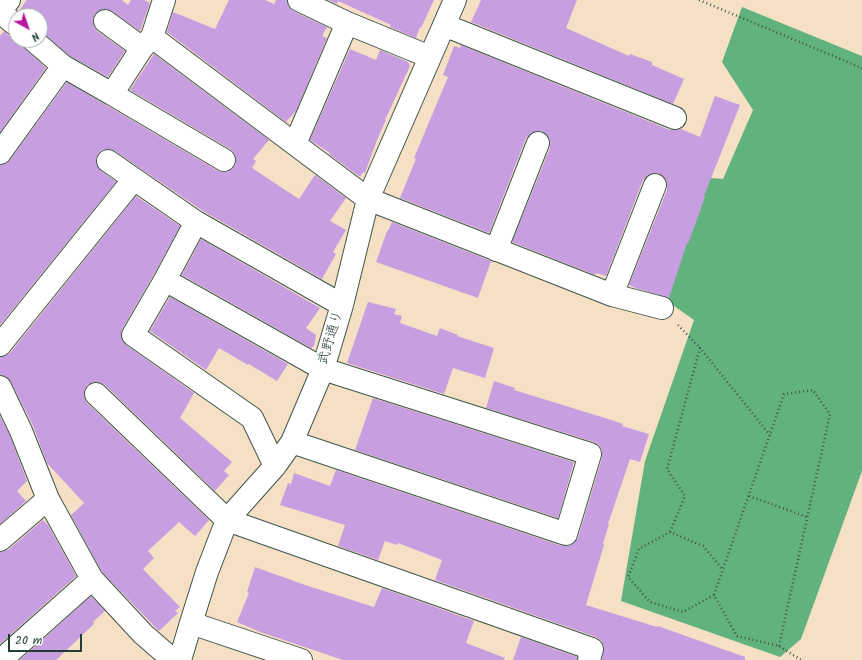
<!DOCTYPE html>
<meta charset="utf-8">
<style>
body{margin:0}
#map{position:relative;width:862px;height:660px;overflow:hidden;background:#f5e0c6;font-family:Kalam,sans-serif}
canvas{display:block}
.north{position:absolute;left:8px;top:8px;width:40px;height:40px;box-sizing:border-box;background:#fff;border:1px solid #a5b1ae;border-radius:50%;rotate:140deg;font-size:11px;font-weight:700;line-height:16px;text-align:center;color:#1f3d34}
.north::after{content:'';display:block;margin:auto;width:14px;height:18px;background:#b5179e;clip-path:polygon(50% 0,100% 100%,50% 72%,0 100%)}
.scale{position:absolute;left:8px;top:634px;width:74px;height:18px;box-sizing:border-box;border:2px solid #1f3d34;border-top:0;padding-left:5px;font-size:12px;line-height:14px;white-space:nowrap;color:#1f3d34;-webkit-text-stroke:3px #fff;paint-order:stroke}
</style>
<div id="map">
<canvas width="862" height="660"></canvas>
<div class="north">N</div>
<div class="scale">20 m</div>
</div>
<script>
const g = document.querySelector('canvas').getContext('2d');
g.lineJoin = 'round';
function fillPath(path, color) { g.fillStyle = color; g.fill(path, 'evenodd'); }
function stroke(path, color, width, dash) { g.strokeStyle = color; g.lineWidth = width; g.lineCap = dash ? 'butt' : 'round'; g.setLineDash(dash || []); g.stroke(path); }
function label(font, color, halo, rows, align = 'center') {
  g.font = font + ' Kalam,"Klee One",sans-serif'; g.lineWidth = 3; g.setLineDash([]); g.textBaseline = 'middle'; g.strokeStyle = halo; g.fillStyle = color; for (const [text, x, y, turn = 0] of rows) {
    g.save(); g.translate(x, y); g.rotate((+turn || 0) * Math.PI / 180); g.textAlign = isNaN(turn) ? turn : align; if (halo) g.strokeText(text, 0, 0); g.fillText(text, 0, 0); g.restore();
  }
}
fillPath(new Path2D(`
 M742,7L862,56V471L801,639L780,657L621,601L645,461L694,320L647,287L700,177L723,179L753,110L722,62Z`), '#62b27e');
fillPath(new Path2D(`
 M27,0H122L128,5L131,0H144L150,3L140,31L112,11L107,9L100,10L95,14L93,20L94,26L97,31L125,51L108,77L70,56L40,30V16H24L19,11Z
 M229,0H265L274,4L276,0H287L289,7L293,11L327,27L322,36L327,38L296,111L286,122L167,32L173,12L215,29Z
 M328,0H434L421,28L420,27L416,38L390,27L391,25L338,1L337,4Z
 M481,0H577L566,28L629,56L630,54L652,62V65L684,79L673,104L471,22Z
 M4,31L8,35L16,37V40H21V44L25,49L46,68L0,132V36Z
 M461,45L670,130H676L681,129L700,137L715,96L740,105L704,196L705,197L688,244L687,243L669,298L635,288L629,285L667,190V184L665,178L659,173H654L648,175L643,180L606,276L596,273L595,275L512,242L550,148V142L548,136L542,131H537L531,133L526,138L489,233L400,198L416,159L414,158L448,77L443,75L454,46L460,48Z
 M350,49L376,60L380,50L408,62L410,66L385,120H386L377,140L365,173L363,172L360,177L329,154L330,153L310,140Z
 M154,54L269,140L253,159L256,161L252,168L299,199L315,175L346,198L330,221L346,230L333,252L336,254L322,279L203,211L115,151L109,149L102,150L98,154L96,160L97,166L101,171L116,182L0,325V165L5,164L10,160L67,82L218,171L224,172L230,171L235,166L236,160L235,154L230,149L130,90Z
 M136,196L180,226L154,274L122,329L121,334L122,340L126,345L194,393L180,418L232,462L224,471L229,475L215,491L105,385L99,382H93L87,385L84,391V397L87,403L209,520L195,536L179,522L148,551L154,558L143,569L180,607L175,611L178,613L159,631L102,572L71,515L84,503L47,463L33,426L11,382L7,377L0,375V357L5,356L10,353Z
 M392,222L491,261L478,298L376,262L387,231H388Z
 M201,239L320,308L306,328L316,335L314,346L311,348L182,275Z
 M170,297L288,364L277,381L249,364L248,365L219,348L206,370L150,331Z
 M368,302L396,309L394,314L402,316L400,323L437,336L440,328L458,335L457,336L494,348L485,378L453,368L444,394L347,363Z
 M494,381L515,388L514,390L605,418L623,424L622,426L649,434L640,462L630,459L608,524H609L603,544L604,545L586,605L657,627L658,626L745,657V660H602L604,646L601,640L596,637L435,580L442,560L398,543L397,545L385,541L378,560L338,546L345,525L280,505L288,483L291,484L294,473L330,486L336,470L562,546H568L574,543L578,538L602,458V451L599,445L594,442L486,408Z
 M373,398L574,462L558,518L355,450Z
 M0,416L10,436L27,481L17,491L26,501L0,524Z
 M43,520L48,525L76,576L0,644V552L8,550Z
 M255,567L305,585L374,607L382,588L474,621L466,643L505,658L504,660H343L260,632L237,622L249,593L247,592Z
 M91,596L105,611L93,622L94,624L56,660H20Z
 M521,637L577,657V660H513Z`), '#c79ee0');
const minor = new Path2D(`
 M9,0L0,12L16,25
 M299,0L347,23L430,57
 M105,21L142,48
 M444,25L675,118
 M152,37L164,0
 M33,40L63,66L112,94L142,48L152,37L368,199L612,295L662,308
 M112,94L224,160
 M295,144L347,23
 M0,153L63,66
 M108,161L196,222L342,305
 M196,222L165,280L133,335L252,418L275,466
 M496,250L538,143
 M165,280L323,369L590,454L566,534L292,442
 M612,295L655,185
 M0,345L134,179
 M0,387L21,431L48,499L92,579L143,634L173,660
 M96,394L227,520L592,649L589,660
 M0,540L48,499
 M191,623L301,660
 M1,660L92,579
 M180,660L191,623L207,572L227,520L275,466L292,442L323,369L342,305L368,199L455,0`);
stroke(minor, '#3f554a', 24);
stroke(new Path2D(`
 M699,0L862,68
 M678,325L700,348
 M749,496L807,517
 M670,532L685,496L667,469L700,348L770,435
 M714,595L683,612L650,602L628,577L639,549L670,532L703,546L723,570
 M779,646L830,414L813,390L784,394L714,595L737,636L779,646L801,660`), '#3f554a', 2.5, [1, 3]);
stroke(minor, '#fff', 22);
label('14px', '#1f3d34', '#fff', [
 ["武野通り",332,338,-73]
]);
</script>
